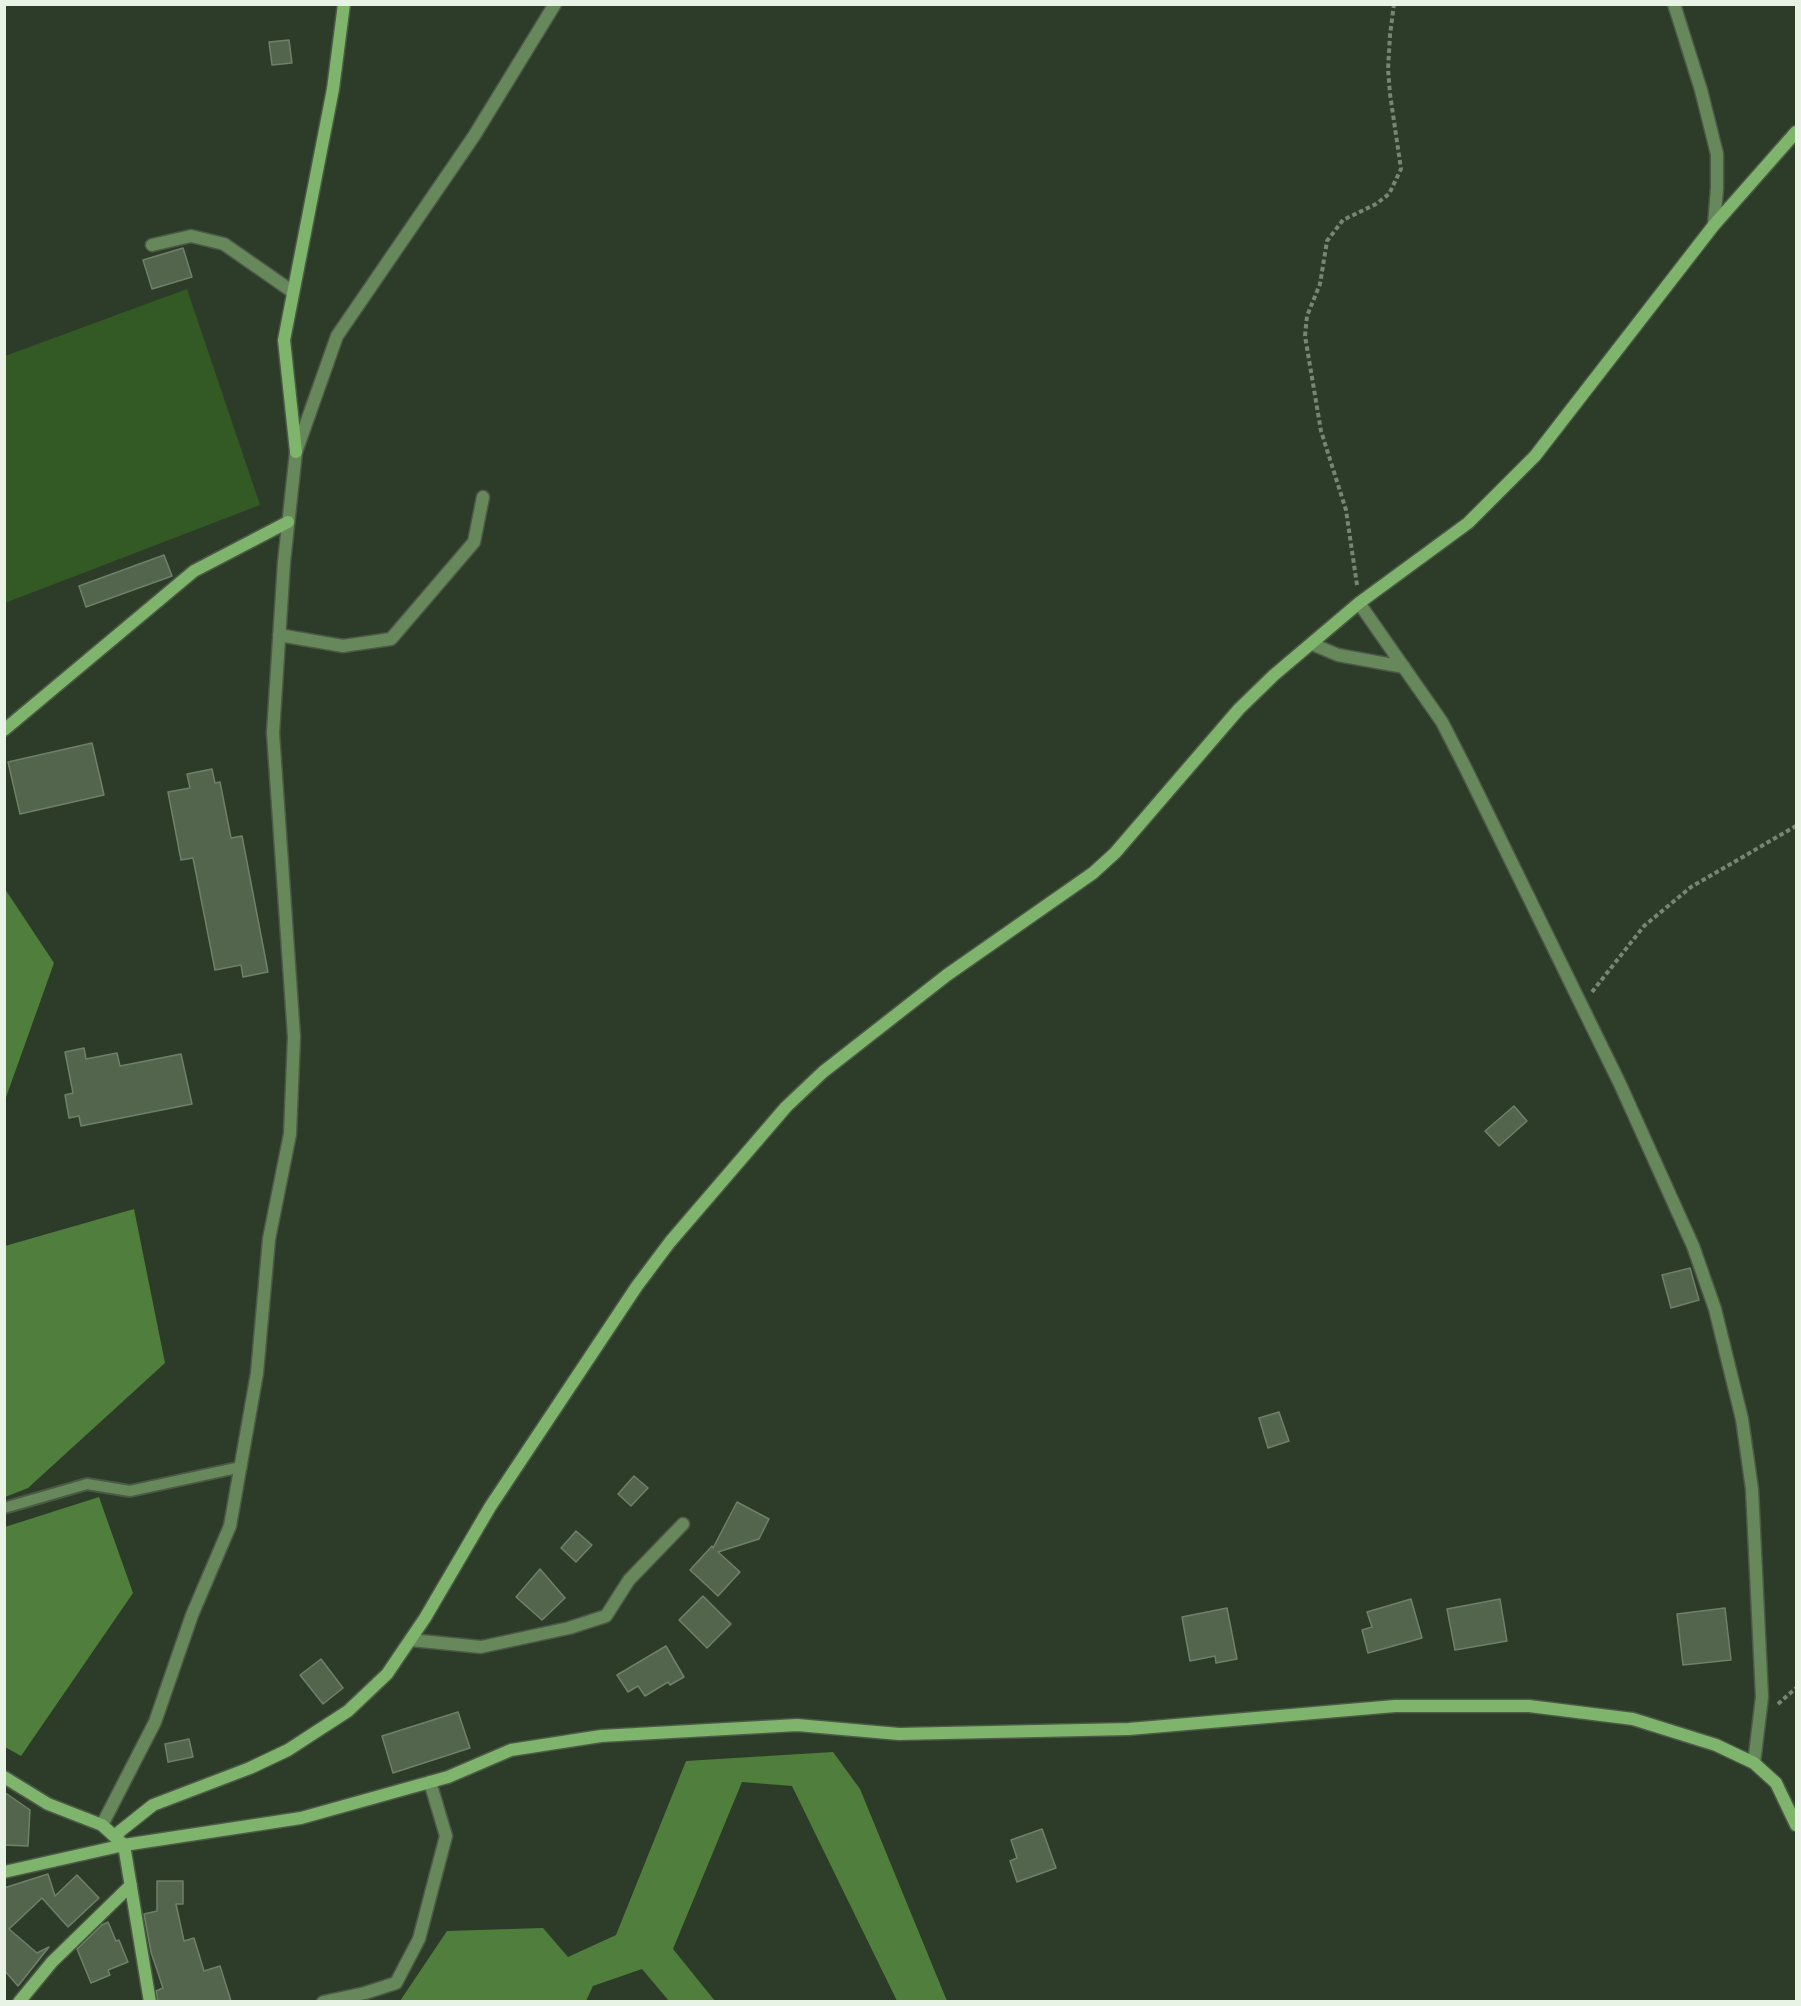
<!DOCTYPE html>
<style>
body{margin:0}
#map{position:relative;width:1801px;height:2006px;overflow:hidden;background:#2d3c28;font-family:"Playfair Display",serif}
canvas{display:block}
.frame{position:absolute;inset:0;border:6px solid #e8f2e5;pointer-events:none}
</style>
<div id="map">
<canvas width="1801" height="2006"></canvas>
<div class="frame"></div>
</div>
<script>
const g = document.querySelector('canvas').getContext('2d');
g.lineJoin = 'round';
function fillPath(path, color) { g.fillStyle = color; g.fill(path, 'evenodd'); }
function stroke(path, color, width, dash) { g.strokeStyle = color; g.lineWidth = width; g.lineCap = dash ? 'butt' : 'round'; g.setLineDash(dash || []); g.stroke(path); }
fillPath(new Path2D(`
 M187,289L260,505L5,603V356Z`), '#335924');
fillPath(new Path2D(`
 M5,889L54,963L5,1100Z
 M134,1209L165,1363L28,1488L5,1497V1246Z
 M99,1497L133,1593L21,1756L5,1747V1527Z
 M833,1752L860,1789L947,2001H897L792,1786L742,1782L673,1949L715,2001H669L642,1969L593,1986L586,2001H400L447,1931L543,1928L568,1957L616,1935L686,1761Z`), '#507f3d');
const building = new Path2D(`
 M289,40L292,63L272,65L269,42Z
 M183,248L192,277L152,289L143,260Z
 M164,555L172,576L86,607L79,586Z
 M92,743L104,795L20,814L8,762Z
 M212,769L215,783L220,782L231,838L242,836L268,972L243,977L241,965L215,970L193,858L181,860L168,792L190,788L187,774Z
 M84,1048L86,1059L117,1053L120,1066L181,1054L192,1104L81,1126L79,1116L69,1118L65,1095L73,1093L65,1052Z
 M1514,1106L1527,1121L1499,1146L1485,1131Z
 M1690,1268L1699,1300L1671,1308L1662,1275Z
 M1279,1412L1289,1441L1268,1448L1259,1418Z
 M634,1476L648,1488L631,1506L618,1494Z
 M737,1502L769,1519L759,1539L718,1552L740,1572L718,1596L690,1570L712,1546L713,1548Z
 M576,1531L592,1545L576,1562L561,1548Z
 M540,1569L565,1598L542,1620L516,1597Z
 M703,1596L731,1624L707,1648L679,1620Z
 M1411,1599L1422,1638L1368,1653L1362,1630L1372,1627L1367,1612Z
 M1500,1599L1507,1641L1455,1650L1447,1609Z
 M1227,1608L1237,1659L1216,1663L1215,1656L1190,1661L1182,1617Z
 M1725,1608L1731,1660L1683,1665L1677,1614Z
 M666,1646L684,1677L670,1685L668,1682L645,1696L638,1686L628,1692L617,1675Z
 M321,1659L343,1688L323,1704L300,1675Z
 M458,1712L470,1748L393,1773L382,1736Z
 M189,1739L193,1757L168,1762L165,1744Z
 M4,1792L30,1810L28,1846L4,1845Z
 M1042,1829L1056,1868L1017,1882L1010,1861L1017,1858L1011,1840Z
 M48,1874L55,1896L77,1875L99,1898L68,1927L42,1898L9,1929L37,1953L49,1947L18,1986L4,1970V1888Z
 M157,1881H183V1904H176L184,1941L194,1938L204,1971L220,1966L231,2001H158L156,1991L163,1988L151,1952L144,1914L157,1911Z
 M108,1922L116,1941L119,1940L128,1962L108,1970L110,1975L91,1983L77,1949L102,1925Z`);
fillPath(building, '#54654e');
stroke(building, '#6f8069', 1.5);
const lane = new Path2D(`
 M4,1508L87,1484L130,1491L241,1467`);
const street = new Path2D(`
 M1674,4L1701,90L1717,154V188L1714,225
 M152,245L191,236L224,244L293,292
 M1359,603L1442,722L1465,767L1620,1084L1693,1246L1715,1309L1742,1419L1752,1489L1762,1697L1754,1763
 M279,635L343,646L391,639L474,542L483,497
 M1312,644L1338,655L1404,667
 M411,1640L481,1647L569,1628L606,1616L629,1580L683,1524
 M102,1825L155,1722L192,1615L230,1526L257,1373L269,1239L290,1134L294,1037L273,733L284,562L296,452L337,336L474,136L555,4
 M323,2002L365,1993L396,1983L419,1939L446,1836L430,1782`);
const secondary = new Path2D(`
 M296,452L284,340L333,89L344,4
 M4,730L194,571L288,522
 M4,1777L48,1804L102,1825L124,1845L150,2002
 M114,1836L153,1805L250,1768L288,1750L348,1711L387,1674L425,1618L490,1507L637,1286L670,1242L786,1107L823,1072L947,975L1093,873L1115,853L1239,709L1274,675L1359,603L1468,523L1535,456L1714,225L1796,132
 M4,1872L124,1845L301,1818L448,1777L511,1750L601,1736L797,1725L899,1734L1129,1729L1395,1706H1529L1633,1719L1716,1745L1754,1763L1776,1783L1796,1825
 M19,2002L52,1962L131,1885`);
stroke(lane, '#4b5946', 14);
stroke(street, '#4b5946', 15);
stroke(secondary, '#4b5946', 15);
stroke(new Path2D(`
 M1357,585L1346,510L1321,431L1305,336L1307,316L1320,284L1327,241L1343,220L1376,204L1389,194L1401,169L1390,94L1388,69L1390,35L1394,4
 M1592,992L1644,926L1691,887L1796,826
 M1778,1704L1796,1688`), '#788574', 4, [4.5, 3]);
stroke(lane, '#67885b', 10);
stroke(street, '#67885b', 12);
stroke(secondary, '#7fb46c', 12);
</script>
